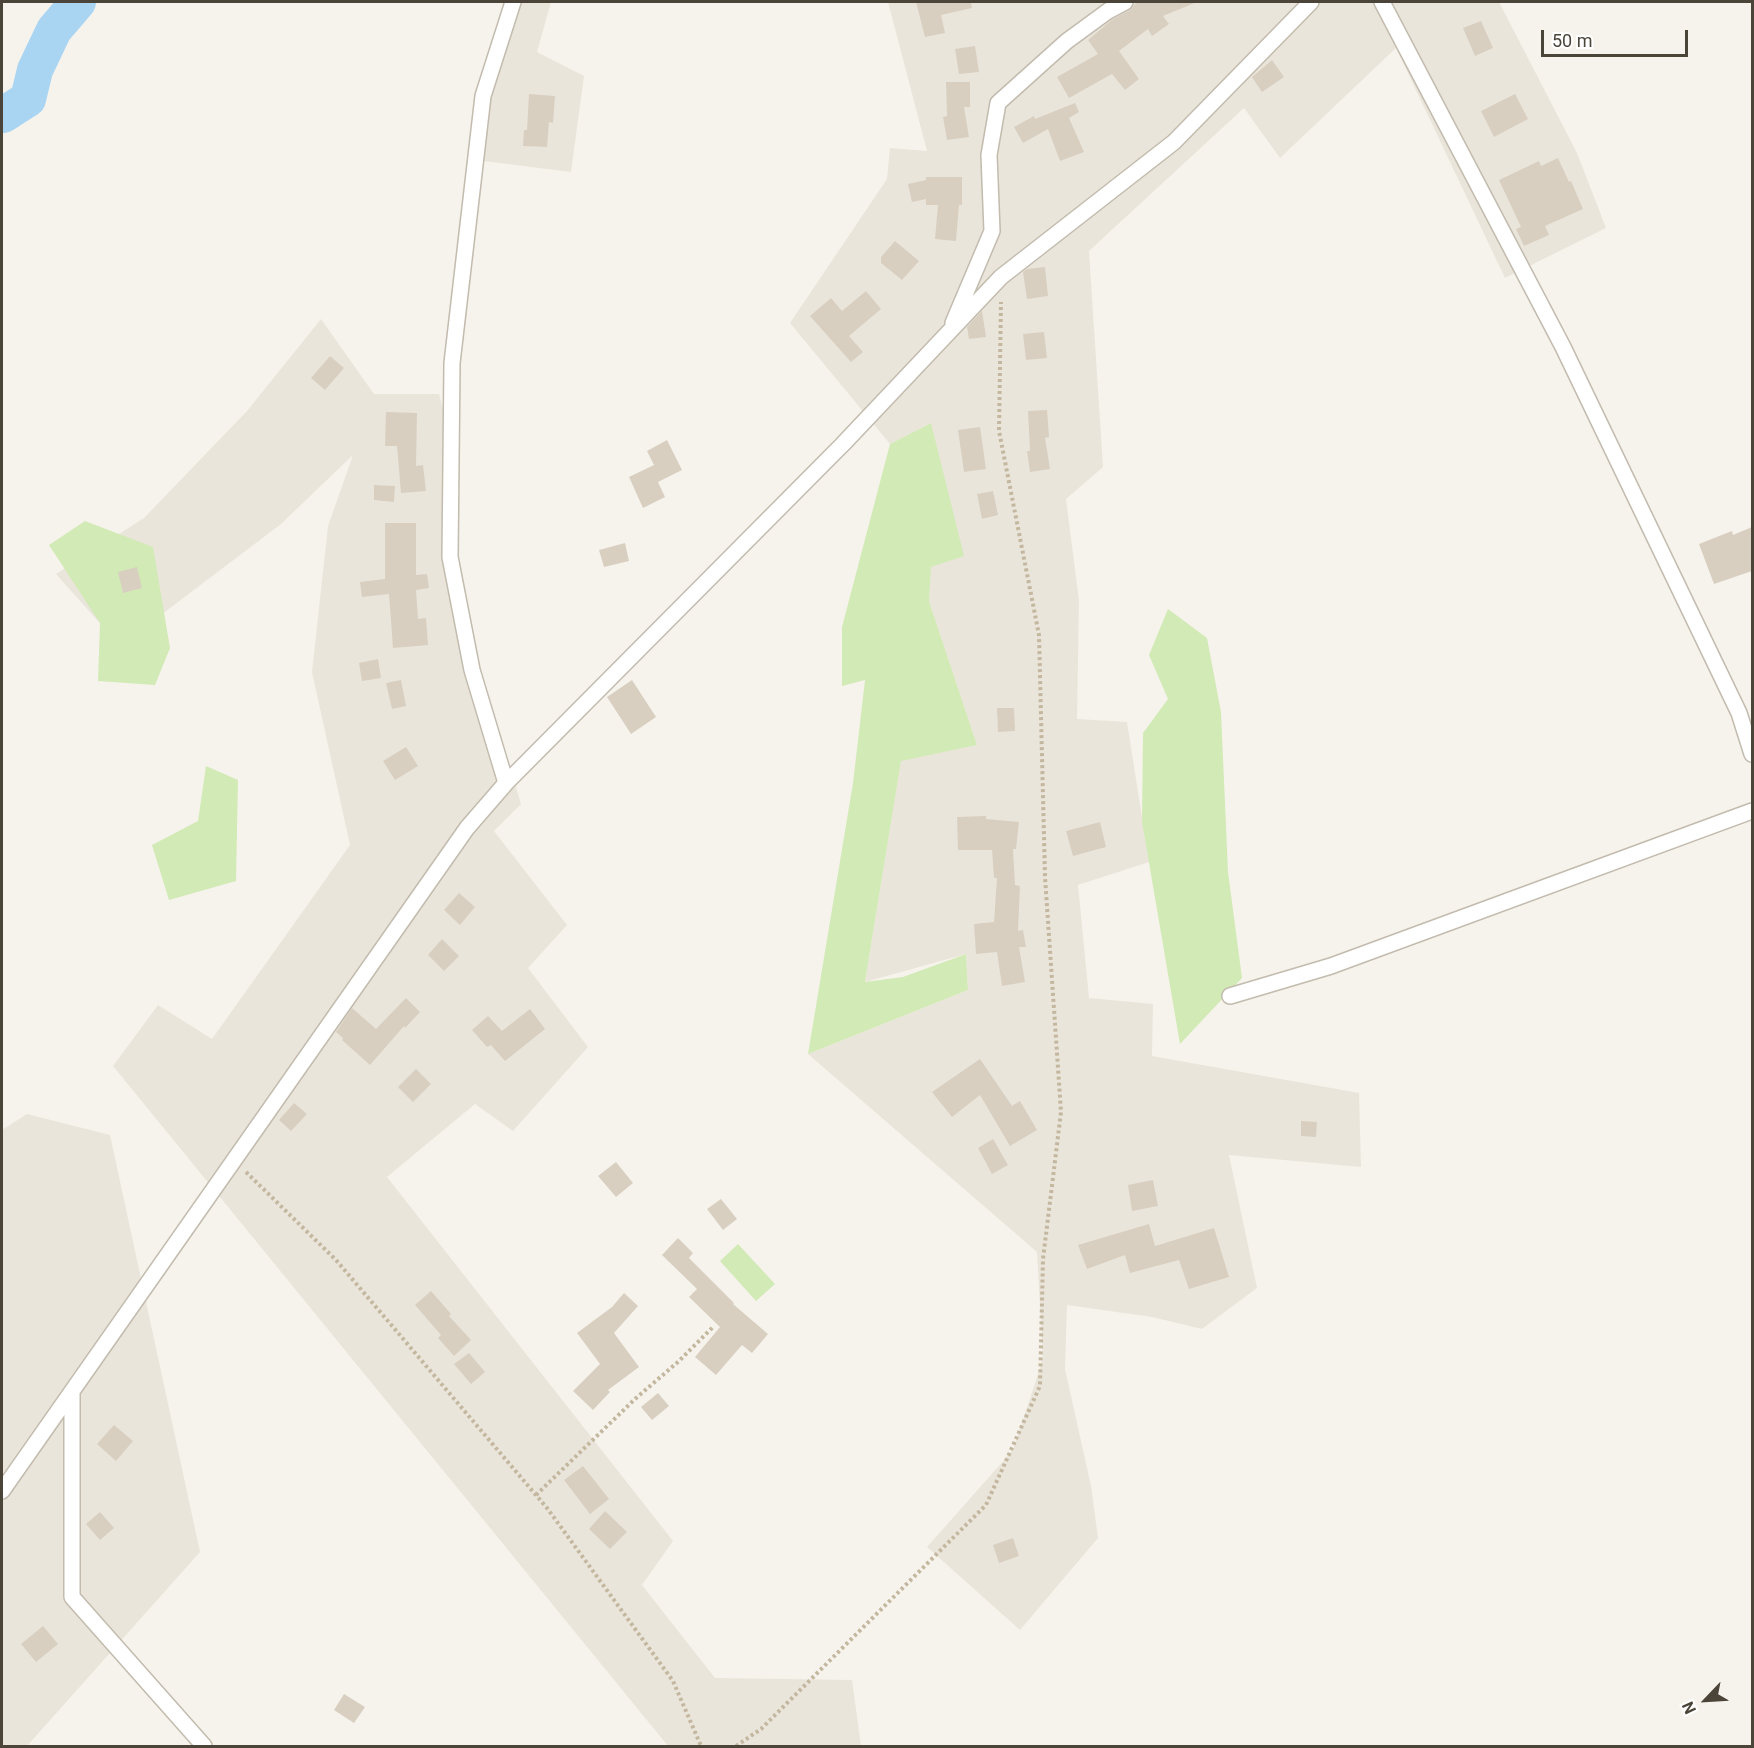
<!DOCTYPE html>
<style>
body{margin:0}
#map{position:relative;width:1754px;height:1748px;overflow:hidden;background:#f6f3ec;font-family:Roboto,sans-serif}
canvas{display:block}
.frame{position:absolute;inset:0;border:3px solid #4b4439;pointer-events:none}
.north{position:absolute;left:1676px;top:1670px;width:60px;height:60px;-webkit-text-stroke:4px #fff;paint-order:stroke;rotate:245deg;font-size:16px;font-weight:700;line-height:24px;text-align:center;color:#4b4439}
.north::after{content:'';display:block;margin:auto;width:21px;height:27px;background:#4b4439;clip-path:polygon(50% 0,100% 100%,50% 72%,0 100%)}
.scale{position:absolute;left:1541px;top:30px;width:147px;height:27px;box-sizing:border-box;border:3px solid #4b4439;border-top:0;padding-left:8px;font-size:18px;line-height:21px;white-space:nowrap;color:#4b4439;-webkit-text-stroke:4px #fff;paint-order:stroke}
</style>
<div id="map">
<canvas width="1754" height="1748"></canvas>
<div class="frame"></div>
<div class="north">N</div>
<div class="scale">50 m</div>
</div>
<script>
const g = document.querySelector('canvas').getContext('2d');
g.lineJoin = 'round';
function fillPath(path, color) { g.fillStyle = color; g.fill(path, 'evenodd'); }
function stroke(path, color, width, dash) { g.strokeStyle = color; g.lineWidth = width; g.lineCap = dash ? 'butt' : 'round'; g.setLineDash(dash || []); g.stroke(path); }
fillPath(new Path2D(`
 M513,2H551L537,52L584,76L571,172L476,160Z
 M888,2H1499L1577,153L1606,228L1505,278L1396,48L1280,158L1244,108L1089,251L1103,467L1066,499L1079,601L1077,719L1127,722L1149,862L1078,885L1089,998L1153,1004L1152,1056L1359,1093L1361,1167L1229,1155L1257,1288L1202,1329L1152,1317L1067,1305L1065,1369L1091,1486L1098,1538L1020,1630L927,1547L1013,1450L1043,1359L1037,1252L808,1054L968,990L966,954L865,982L901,760L977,745L929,601L931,423L890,444L790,323L887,179L890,148L927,151Z
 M321,319L374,394H439L451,439L456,588L521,804L494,831L567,925L528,968L588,1047L513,1131L475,1104L387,1177L673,1541L642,1585L715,1678L852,1680L861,1746H668L113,1066L158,1005L212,1039L350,845L312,672L328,526L353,455L281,524L120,646L56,574L144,518L247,411Z
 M27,1114L110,1135L200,1552L27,1746H2V1130Z`), '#eae5da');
fillPath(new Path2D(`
 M931,423L964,556L931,567L929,601L977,745L901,761L865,982L903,977L966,954L968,990L808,1054L853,783L865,680L842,686V627L890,444Z
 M85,521L153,547L170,648L155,685L98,681L100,623L49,545Z
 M1168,609L1207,638L1221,712L1228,872L1242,978L1180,1044L1142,822L1143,733L1168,699L1149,655Z
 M206,766L238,780L236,881L169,900L152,845L198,821Z
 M738,1244L775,1284L756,1301L720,1261Z`), '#d2eab5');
stroke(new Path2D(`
 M2,115H3`), '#a9d4f2', 6);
stroke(new Path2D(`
 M3,115L28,99L35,70L54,30L78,2`), '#a9d4f2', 36);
fillPath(new Path2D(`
 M916,2H971L972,8L941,15L945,33L925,37Z
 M1137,2H1197L1163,16L1169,24L1152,36L1148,29L1119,51L1139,79L1125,90L1112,74L1069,98L1057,77L1098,54L1088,40L1113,19L1130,10Z
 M1481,21L1493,48L1475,56L1463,28Z
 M975,46L979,72L959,74L955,49Z
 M1272,60L1284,77L1262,92L1252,77Z
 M946,82H970V107H964L969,137L947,140L943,117L947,116Z
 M529,94L555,96L553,123L549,122L547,147L523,146L524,130H527Z
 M1515,94L1528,119L1494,137L1481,111Z
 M1075,103L1079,112L1069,118L1084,152L1060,161L1048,129L1023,143L1014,127L1034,116L1035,119Z
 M1558,158L1569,182L1571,181L1583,209L1545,226L1549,235L1524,246L1516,229L1521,227L1499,180L1539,161L1541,166Z
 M926,177H962V205H959L956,241L935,239L938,205H926V199L912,202L908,184L926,180Z
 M895,241L919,261L902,280L881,263V257Z
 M1045,267L1048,296L1027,299L1023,272L1027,269Z
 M866,291L881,309L849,336L863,352L851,362L810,316L831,298L842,311Z
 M982,311L986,337L969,339L967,327Z
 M1044,332L1047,358L1026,360L1023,334Z
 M330,356L344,368L325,390L311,378Z
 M1047,410L1049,437L1045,438L1050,469L1030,472L1027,451H1030L1028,411Z
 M386,412L417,413L416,466L423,465L426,491L401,493L397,446H385Z
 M980,427L986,469L964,472L958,430Z
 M667,440L682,470L658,482L665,497L643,508L629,477L654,465L647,451Z
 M374,485L395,486L394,502L374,500Z
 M993,491L998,515L982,519L977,494Z
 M385,523H416V575L427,574L429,588L416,590L418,619L426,618L428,645L393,648L389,594L362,597L360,582L385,579Z
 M1752,527V571L1714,584L1699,544L1732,531L1733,535Z
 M625,543L629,561L604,567L599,550Z
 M137,567L142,588L123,593L118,572Z
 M378,659L381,678L362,681L359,663Z
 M401,680L406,706L392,709L386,683Z
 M632,680L656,717L631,734L607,697Z
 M997,708H1014L1015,731L998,732Z
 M406,747L418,766L395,780L383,761Z
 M986,816V819L1019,822L1016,849H1013L1015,885L1020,886L1018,931L1023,930L1026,947H1019L1025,982L1002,986L997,952L976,954L974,924L994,922L997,878H994L992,850H958L957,817Z
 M1100,822L1106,847L1073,856L1066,831Z
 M459,893L475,907L460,925L444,910Z
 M442,939L459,956L444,971L428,955Z
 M406,998L420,1012L405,1028L404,1026L370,1065L342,1040L343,1038L336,1032L352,1008L376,1029Z
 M530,1009L545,1029L505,1061L491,1045L487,1047L472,1030L488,1016L502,1031Z
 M980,1059L1012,1106L1020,1101L1037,1130L1010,1146L980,1095L952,1117L932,1092Z
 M416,1069L431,1084L413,1102L398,1087Z
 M294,1103L307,1114L291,1131L279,1120Z
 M1301,1121L1317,1122L1316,1137L1301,1136Z
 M993,1139L1008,1165L992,1174L978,1148Z
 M616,1162L633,1183L616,1197L598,1176Z
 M1153,1180L1158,1206L1132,1211L1128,1185Z
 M721,1199L737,1219L723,1230L707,1209Z
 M1149,1224L1155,1246L1214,1228L1229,1277L1189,1289L1179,1260L1130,1273L1125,1255L1087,1269L1078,1245Z
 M678,1238L693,1253L689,1258L734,1303L733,1304L768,1334L752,1353L742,1345L716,1375L695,1357L720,1327L689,1297L697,1289L662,1255Z
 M431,1291L451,1314L449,1316L471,1340L454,1356L438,1338L441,1335L415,1305Z
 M624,1293L638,1306L614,1333L639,1367L608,1390L610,1392L593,1410L573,1391L600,1364L577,1333L612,1307Z
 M469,1353L485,1372L471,1384L454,1364Z
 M658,1393L669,1406L652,1420L641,1407Z
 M114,1425L133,1441L116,1461L97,1444Z
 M583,1466L609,1499L590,1514L564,1480Z
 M605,1511L627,1532L610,1549L589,1529Z
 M100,1512L114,1528L100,1540L86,1524Z
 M1013,1538L1019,1556L999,1563L993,1545Z
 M43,1626L58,1644L36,1662L21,1644Z
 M344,1694L365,1707L354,1723L334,1710Z`), '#d8cfc1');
const minor = new Path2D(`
 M1382,2L1563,347L1739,713L1752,754
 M953,323L992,231L989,155L998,103L1067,41L1108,11L1125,2
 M506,783L472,670L450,557L452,363L483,96L513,2
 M1230,996L1331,966L1752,811
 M72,1391V1597L204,1746
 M2,1491L467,828L506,783L843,444L1001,277L1174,142L1311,2`);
stroke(minor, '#c2bbae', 18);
stroke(new Path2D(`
 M246,1172L336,1260L547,1508L673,1681L701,1746
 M536,1495L635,1399L679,1361L713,1327
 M736,1746L761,1729L986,1505L1040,1386L1043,1259L1061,1112L1045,877L1039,635L999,431L1001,302`), '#c4b79f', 4, [3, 3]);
stroke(minor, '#fff', 15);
</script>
